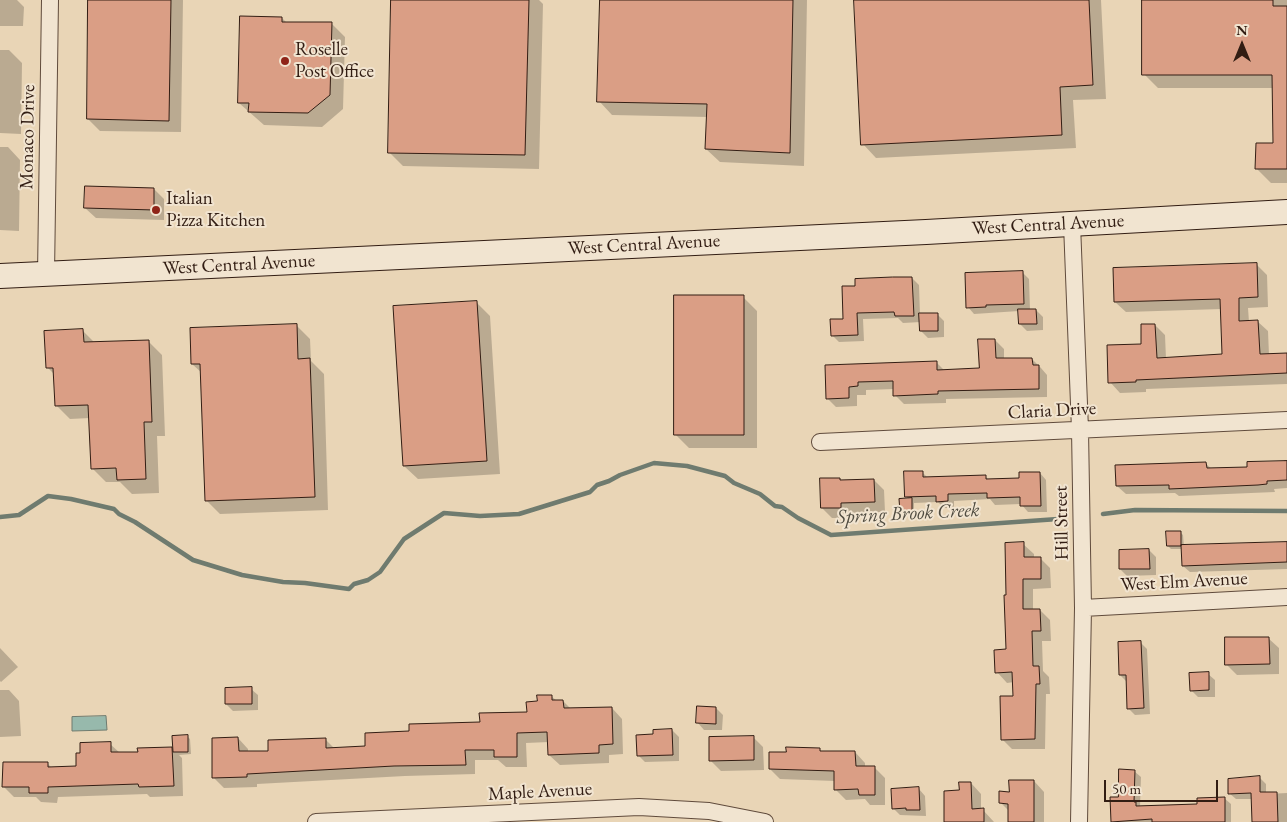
<!DOCTYPE html>
<style>
body{margin:0}
#map{position:relative;width:1287px;height:822px;overflow:hidden;background:#e9d5b6;font-family:"EB Garamond",serif}
canvas{display:block}
.north{position:absolute;left:1217px;top:20px;width:50px;height:50px;-webkit-text-stroke:4px #f1e4d0;paint-order:stroke;rotate:0deg;font-size:14px;font-weight:700;line-height:20px;text-align:center;color:#321d13}
.north::after{content:'';display:block;margin:auto;width:18px;height:22px;background:#321d13;clip-path:polygon(50% 0,100% 100%,50% 72%,0 100%)}
.scale{position:absolute;left:1104px;top:780px;width:114px;height:22px;box-sizing:border-box;border:2px solid #321d13;border-top:0;padding-left:6px;font-size:15px;line-height:18px;white-space:nowrap;color:#321d13;-webkit-text-stroke:4px #f1e4d0;paint-order:stroke}
</style>
<div id="map">
<canvas width="1287" height="822"></canvas>
<div class="north">N</div>
<div class="scale">50 m</div>
</div>
<script>
const g = document.querySelector('canvas').getContext('2d');
g.lineJoin = 'round';
function fillPath(path, color) { g.fillStyle = color; g.fill(path, 'evenodd'); }
function stroke(path, color, width, dash) { g.strokeStyle = color; g.lineWidth = width; g.lineCap = dash ? 'butt' : 'round'; g.setLineDash(dash || []); g.stroke(path); }
function label(font, color, halo, rows, align = 'center') {
  g.font = font + ' "EB Garamond",serif'; g.lineWidth = 4; g.setLineDash([]); g.textBaseline = 'middle'; g.strokeStyle = halo; g.fillStyle = color; for (const [text, x, y, turn = 0] of rows) {
    g.save(); g.translate(x, y); g.rotate((+turn || 0) * Math.PI / 180); g.textAlign = isNaN(turn) ? turn : align; if (halo) g.strokeText(text, 0, 0); g.fillText(text, 0, 0); g.restore();
  }
}
const water = new Path2D(`
 M106,716L107,730L72,731V717Z`);
fillPath(water, '#97b9ac');
stroke(water, '#6f7b6f', 1);
fillPath(new Path2D(`
 M0,0H17L24,7L23,26H0Z
 M90,0H183L181,132L100,131L88,119Z
 M392,0H539L543,4L539,169L403,166L389,152Z
 M601,0H807L804,166L720,162L706,149L708,117L612,115L599,101Z
 M855,0H1101L1106,99L1073,100L1076,148L876,158L863,144Z
 M1143,0H1287V183H1271L1257,169L1274,144L1273,88H1158L1144,74Z
 M282,18L287,23H331L345,37L343,109L322,127L264,125L239,103Z
 M0,50H9L22,63L21,134L0,133Z
 M0,147H8L20,160L19,231L0,230Z
 M154,189L164,199V220L96,218L85,208Z
 M1256,264L1267,275L1268,307L1248,308L1249,322L1257,321L1268,331L1269,355L1287,354V384L1146,389V392L1120,393L1110,382L1143,345L1155,325L1165,335L1166,359L1223,355L1222,309L1126,312L1115,302Z
 M1022,272L1029,279L1030,310H1036L1043,317V330L1027,331L1020,324L1019,311L974,314L968,307Z
 M912,278L919,285L920,315L937,314L944,321V337L928,338L921,331V322L903,323L898,318L863,319L864,341L839,342L832,335L844,320L856,287Z
 M743,297L757,311V448H689L675,434Z
 M476,302L490,316L500,474L418,479L404,466Z
 M296,325L310,339L311,361L324,374L328,510L220,514L206,500L202,373L192,364Z
 M83,331L95,343L148,341L162,355L165,436H157L159,493L132,494L120,482H106L92,468L90,418L70,419L56,405L55,375L47,367Z
 M995,340L1004,349V359H1032L1041,368L1047,375V397L946,399V403L904,404L895,395L894,389L866,390V395H857V406L836,407L827,398L826,366L936,362L945,371L980,370Z
 M1284,460H1287V488L1274,489L1275,492L1179,496L1175,493L1126,494L1117,486L1206,464L1212,469L1248,468L1284,463Z
 M922,472L928,478L985,476L989,480L1020,479L1040,473L1046,480L1047,512H1028L1021,504L995,505L990,499L954,501V508H944L938,502L914,503V515H904L901,512L909,500L906,496Z
 M840,479L842,481L874,480L884,490L885,512L851,513V518H832L822,508Z
 M1180,532L1183,535L1184,547L1287,543V569L1190,572L1183,566V549H1171L1168,546Z
 M1023,544L1034,554V558H1040L1050,568L1051,588L1033,589V610H1040L1050,620L1051,641H1042L1043,671L1049,677L1050,694H1046L1045,749H1012L1002,739L1014,697V682L1007,683L997,672L1007,650Z
 M1149,550L1156,557V575L1127,576L1120,569Z
 M1268,638L1279,648V674L1237,675L1226,664Z
 M1140,642L1147,649L1150,714L1135,715L1128,708L1127,682L1120,675Z
 M0,648L18,667L1,682L0,681Z
 M1208,674L1215,680V697H1198L1191,690Z
 M251,689L258,695V710L233,711L226,704Z
 M0,690H9L19,701L21,736L0,737Z
 M551,696L557,701H563L571,709L612,708L622,719L623,754L609,755V763L560,765L549,755V742L526,743L527,767H506L498,760H475V774L405,776L257,784V787L224,788L214,778L238,738L248,749V753H270L325,739L335,749L367,747L411,732L481,723L528,713L539,702Z
 M716,708L723,715L722,730H704L698,723Z
 M672,730L679,737V761L645,762L638,755Z
 M187,736L190,739L191,754L179,755L182,758L183,796L150,797L147,794L58,797L57,803L41,802L36,797H14L3,786L47,763L52,768H78L110,744L120,753H139L172,748L174,750Z
 M753,737L763,747L764,770L721,771L711,761Z
 M819,749L823,753L855,752L865,763V767H874L885,778V805H870L865,799L846,800L835,789V781L780,779L770,769L787,754Z
 M1134,771L1141,777L1140,807L1198,805L1224,798L1231,804V822H1112L1111,799L1120,798Z
 M1260,778L1266,784V794L1287,793V822H1253L1252,799H1236L1229,793Z
 M1034,781L1044,792V822H1009V811L1001,803L1010,793Z
 M971,783L981,794V810H983L994,822H946L960,791Z
 M919,789L925,796L926,816L900,815L893,808Z`), '#0003');
stroke(new Path2D(`
 M1103,514L1135,510L1287,511
 M0,517L19,515L48,496L71,499L114,509L119,514L135,522L193,560L242,575L283,582L305,583L349,589L354,584L368,580L380,572L404,539L444,513L480,516L519,514L590,492L597,485L609,481L620,475L654,463L687,466L725,476L734,483L760,494L775,506L782,507L798,518L831,535L1058,519`), '#6f7b6f', 4.5);
const building = new Path2D(`
 M88,0H171L169,121L87,119Z
 M391,0H529L525,155L388,153Z
 M600,0H793L790,153L705,149L707,104L597,102Z
 M854,0H1089L1093,85L1060,87L1062,135L861,145Z
 M1142,0H1273V6H1287V169H1255L1256,143H1273L1272,75H1142Z
 M240,16L282,17V22H332L330,95L308,113L248,112L249,103H238Z
 M85,186L154,188V210L84,208Z
 M1257,263L1258,297L1239,298V321L1258,320L1260,354L1287,353V373L1136,380V382L1108,383L1107,345L1141,344V324H1155L1157,358L1222,354L1220,299L1114,302L1113,268Z
 M1023,271L1024,304L986,305V307L966,308L965,273Z
 M893,277H912L914,316H895L894,312L857,313L858,335L831,336L830,319H843L842,286H855V279Z
 M674,295H744V435H674Z
 M477,301L487,461L403,466L393,306Z
 M1018,309H1036L1037,324H1019Z
 M919,313H938V331H920Z
 M297,324L298,359L310,358L315,497L205,501L200,364H191L190,328Z
 M83,329L84,342L149,340L152,422H144L146,479L117,480L116,468L91,469L88,405L55,406L53,368H46L44,331Z
 M978,339H995L996,358H1032L1033,365H1039V389L938,391V394L893,396V381L858,382V386L849,387V398L826,399L825,365L937,361V370L979,368Z
 M1287,461V480L1267,481V484L1258,485L1169,489V485L1116,486L1115,465L1206,462L1207,468L1247,467V462Z
 M904,471H923V477L986,475V479L1019,478V472H1040L1041,506H1020V497L987,498V493L948,494V501L936,502V496L905,497Z
 M820,478H840V480L874,479L875,502L841,503V508H821Z
 M912,498V512H900L899,499Z
 M1166,531H1181V546H1167Z
 M1024,542V557H1041V579H1023V609H1040L1041,631H1032L1033,666H1039L1040,684H1036L1035,739L1001,740L1000,696H1013L1012,672L995,673L994,650L1006,649L1004,595H1006L1005,543Z
 M1287,542V562L1182,566L1181,545Z
 M1149,549L1150,569H1119V550Z
 M1225,637H1269L1270,664L1225,665Z
 M1141,641L1144,708L1127,709L1126,675H1119L1118,642Z
 M1209,672V690L1190,691L1189,673Z
 M252,687V704H225V688Z
 M537,695H552V700H563L564,708L612,707L613,744L599,745V753L548,755L547,732L517,733V757H494V750H465L466,765L394,766L247,774V777L212,778V738L238,737L239,751H268V740L326,738V748L365,746V733L409,731V724L480,722L479,713L527,712L526,702L537,701Z
 M697,706L716,707V724L696,723Z
 M672,729L673,755L637,756L636,735L653,734V730Z
 M188,735V752H173L172,736Z
 M754,736V760L709,761V737Z
 M111,742V752H138L137,748L172,747L174,786L139,787L138,784L48,787V793H29V787H2L3,762H48V767L76,766V753H80V743Z
 M786,747L820,748V751H855L856,766H875V795H859L858,789L834,790V771L769,769V752H786Z
 M1119,769L1135,770L1134,802H1136V806L1197,804V798L1225,797V822H1152V819L1111,822L1110,797H1118Z
 M1260,776V792H1277L1278,822H1252L1251,793L1228,794V779Z
 M1009,780H1034V822H1008V804L999,803V791L1009,792Z
 M959,782H971L972,809L984,808V822H944V791L959,790Z
 M919,787L920,810H906V808L892,809L891,789Z`);
fillPath(building, '#da9e85');
stroke(building, '#321d13', 1);
const street = new Path2D(`
 M1072,224L1080,430L1083,608L1079,822
 M46,274L50,0
 M820,442L1287,420
 M1083,608L1287,597
 M316,822L639,807L709,811L765,822`);
const secondary = new Path2D(`
 M0,276L926,232L1287,212`);
stroke(street, '#604b3c', 18);
stroke(secondary, '#321d13', 26);
stroke(street, '#f1e4d0', 16);
stroke(secondary, '#f1e4d0', 24);
for (const [x, y, r, color] of [
 [285,61,5,"#8f2418"],
 [156,210,5,"#8f2418"]
]) { const dot = new Path2D(); dot.arc(x, y, r, 0, 2 * Math.PI); g.fillStyle = color; g.fill(dot); stroke(dot, '#f1e4d0', 2); }
label('19px', '#321d13', '#f1e4d0', [
 ["Roselle",295,50],
 ["Post Office",295,72],
 ["Italian",166,199],
 ["Pizza Kitchen",166,221]
], 'left');
label('19px', '#321d13', '#f1e4d0', [
 ["Monaco Drive",28,137,-89],
 ["West Central Avenue",1048,225,-3],
 ["West Central Avenue",644,245,-3],
 ["West Central Avenue",239,265,-3],
 ["Claria Drive",1052,411,-3],
 ["Hill Street",1062,523,-91],
 ["West Elm Avenue",1184,582,-3],
 ["Maple Avenue",540,792,-3]
]);
label('italic 20px', '#504c41', '#f1e4d0', [
 ["Spring Brook Creek",908,514,-3]
]);
</script>
